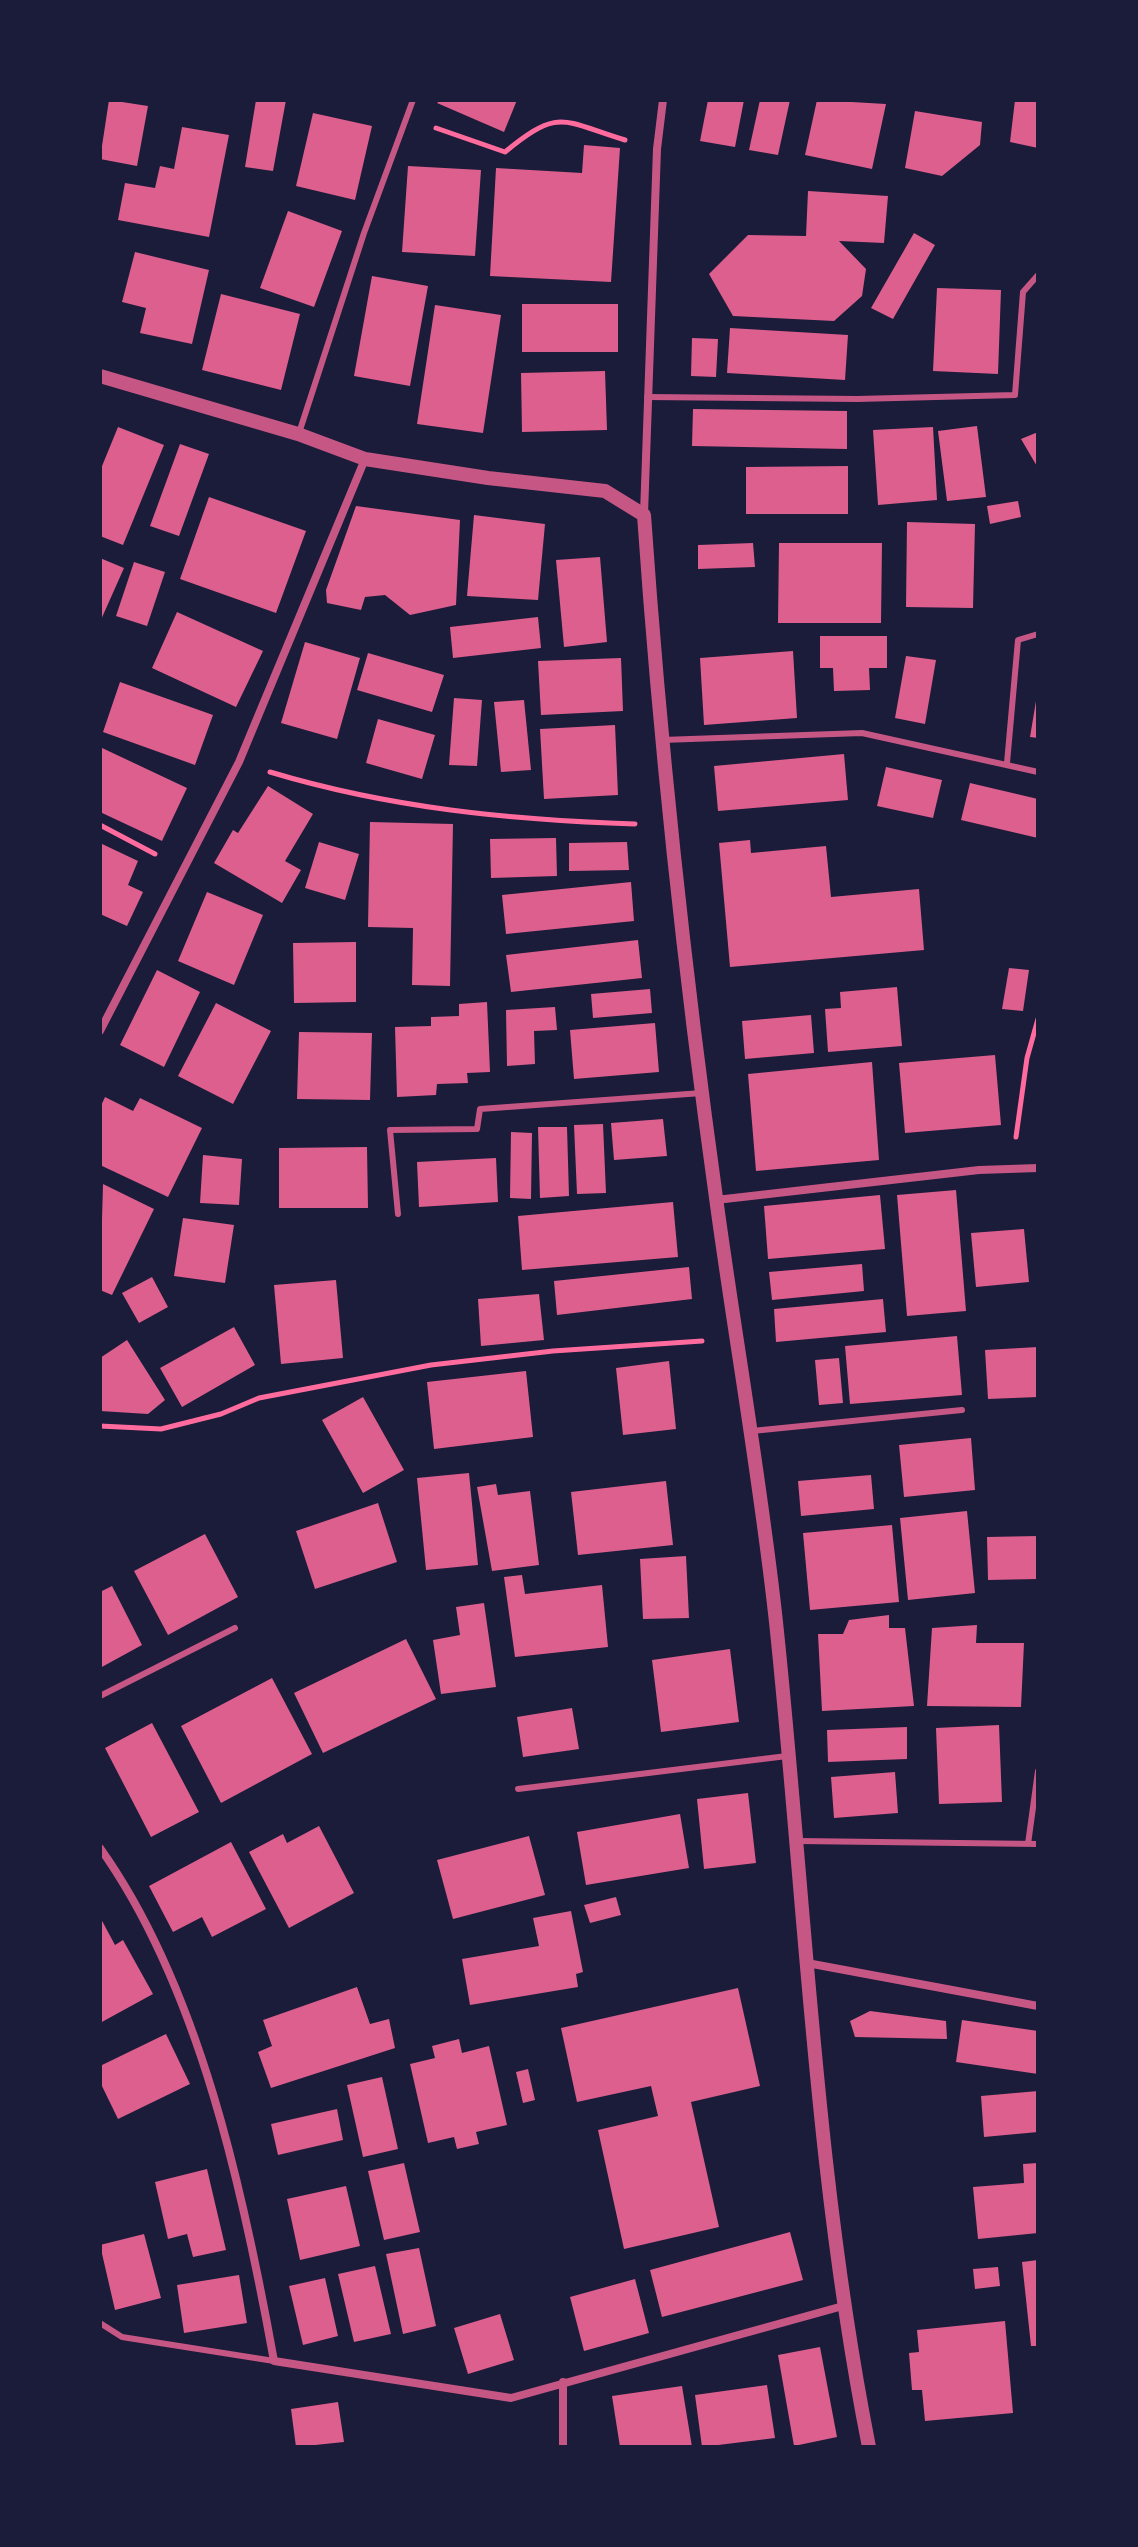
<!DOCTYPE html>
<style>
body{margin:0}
#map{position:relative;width:1138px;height:2547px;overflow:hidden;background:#1b1b3a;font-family:"Asap Condensed",sans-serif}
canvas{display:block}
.frame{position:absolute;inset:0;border:102px solid #1b1b3a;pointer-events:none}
</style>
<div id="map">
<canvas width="1138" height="2547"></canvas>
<div class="frame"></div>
</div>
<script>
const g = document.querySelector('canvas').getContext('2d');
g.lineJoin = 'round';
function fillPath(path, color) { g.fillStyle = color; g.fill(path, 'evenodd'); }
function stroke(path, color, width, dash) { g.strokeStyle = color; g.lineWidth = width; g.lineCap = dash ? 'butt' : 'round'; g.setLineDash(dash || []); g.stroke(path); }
fillPath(new Path2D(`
 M109,100L148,106L137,166L100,159Z
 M256,100H286L273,171L245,167Z
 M440,100H517L504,132L437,103Z
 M708,100H744L735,147L700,141Z
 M760,100H790L778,155L749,150Z
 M817,100L886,104L872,169L805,155Z
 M1015,100H1038V148L1010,142Z
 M915,111L982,122L980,145L942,176L905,168Z
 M313,113L372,126L355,200L296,186Z
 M182,127L229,135L209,237L118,220L125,183L155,188L160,166L174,169Z
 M584,145L620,148L611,282L490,276L496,168L582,173Z
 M408,166L481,170L475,256L402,252Z
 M808,191L888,196L884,243L839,241L866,269L862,296L834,321L733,316L709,274L748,235L806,236Z
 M288,211L342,231L314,307L260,288Z
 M914,233L935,245L893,319L871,308Z
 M135,252L209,270L192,344L140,333L146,308L122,302Z
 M372,276L428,286L410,386L354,376Z
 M937,288L1001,290L998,374L933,371Z
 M221,294L300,314L281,390L202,370Z
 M522,304H618V352H522Z
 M435,305L501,315L483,433L417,424Z
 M730,328L848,335L845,380L727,373Z
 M692,338L718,339L716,377L691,376Z
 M605,371L607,430L522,432L521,373Z
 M693,409L847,411V449L692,446Z
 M977,426L986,497L947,501L938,431Z
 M118,427L164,445L123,545L100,536V471Z
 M933,427L937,500L878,505L873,430Z
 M1038,432V468L1021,439Z
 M180,444L209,454L179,536L150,526Z
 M848,466V514H746V467Z
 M209,497L306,531L276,613L180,579Z
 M1018,501L1021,517L990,524L987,506Z
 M356,506L460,520L456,605L410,615L385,595L365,597L361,610L327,603L326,590Z
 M474,515L545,524L538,600L467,596Z
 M907,522L975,524L973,608L906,607Z
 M753,543L755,567L698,569V545Z
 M779,543H882L881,623H778Z
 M600,557L607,642L564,647L556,560Z
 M100,558L124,568L100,622Z
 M134,562L165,572L147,626L116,616Z
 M177,612L263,651L236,707L152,668Z
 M538,617L541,648L453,658L450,627Z
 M820,636H887V668H869L870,690L834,691L833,668H820Z
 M305,642L360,658L337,739L281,723Z
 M793,651L797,718L704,725L700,658Z
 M368,653L444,675L432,712L357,690Z
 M906,656L936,660L925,724L895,718Z
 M621,658L623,711L541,715L538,661Z
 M120,682L213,715L195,765L103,732Z
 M454,698L482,700L477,766L449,765Z
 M524,700L531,770L501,772L494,702Z
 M1036,701H1038V738L1030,737Z
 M378,719L435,735L422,779L366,763Z
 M615,725L618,795L544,799L540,729Z
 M100,747L187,788L162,841L100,812Z
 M844,754L848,800L718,811L714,766Z
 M886,767L942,780L933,818L877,806Z
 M970,783L1038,799V838L961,820Z
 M268,786L313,814L285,861L301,870L282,903L214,863L233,830L238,833Z
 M370,822L453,824L450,986L412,985L413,928L368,927Z
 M556,838L557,876L491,878L490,839Z
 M750,840L751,853L826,846L831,897L919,889L924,950L730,967L719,843Z
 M319,842L359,854L345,900L305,888Z
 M627,842L629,870L569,871V843Z
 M100,843L138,861L128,885L143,892L127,926L100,914Z
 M631,882L634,921L506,934L502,895Z
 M207,892L263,915L234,985L178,961Z
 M638,940L642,978L511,992L506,955Z
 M356,942V1002L294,1003L293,943Z
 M1009,968L1029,970L1023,1011L1002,1009Z
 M157,970L200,992L164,1067L120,1045Z
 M897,987L902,1046L828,1052L825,1009L841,1008L840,992Z
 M650,989L652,1013L593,1018L591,994Z
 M487,1002L490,1072L467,1073L468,1083L437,1084L436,1095L397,1097L395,1027L431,1026V1017L459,1016V1004Z
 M216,1003L271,1031L233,1104L178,1076Z
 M555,1007L557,1030L534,1031L535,1064L507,1066L506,1010Z
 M811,1015L814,1053L745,1059L742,1021Z
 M655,1023L659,1072L574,1079L570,1030Z
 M299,1032L372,1033L370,1100L297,1099Z
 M995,1055L1001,1125L905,1133L899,1063Z
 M872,1062L879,1160L756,1171L748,1074Z
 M105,1097L133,1111L140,1098L202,1128L168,1197L100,1165V1108Z
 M663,1119L667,1156L614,1160L611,1123Z
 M603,1124L606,1193L577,1194L574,1125Z
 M538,1127H567L569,1196L540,1198Z
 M511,1132L532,1133L531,1199L510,1198Z
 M367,1147L368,1208H279V1148Z
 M203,1155L242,1159L239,1205L200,1203Z
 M496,1158L498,1202L419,1207L417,1162Z
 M103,1184L154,1209L112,1295L100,1290Z
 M956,1190L966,1311L907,1316L897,1195Z
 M880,1195L885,1249L768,1259L764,1206Z
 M673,1202L678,1257L522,1270L518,1216Z
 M183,1218L234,1225L225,1283L174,1276Z
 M1024,1229L1029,1282L976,1287L971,1233Z
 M862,1264L864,1291L772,1300L769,1272Z
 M689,1267L692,1299L557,1315L554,1281Z
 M152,1277L168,1307L139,1323L122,1293Z
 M336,1280L343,1358L281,1364L274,1285Z
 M539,1294L544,1340L481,1346L478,1299Z
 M883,1299L886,1332L776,1342L774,1309Z
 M234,1327L255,1365L182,1407L160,1368Z
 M957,1336L962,1395L850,1404L845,1346Z
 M127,1340L165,1400L148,1414L100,1411V1358Z
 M1038,1347V1397L988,1399L985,1350Z
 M839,1358L843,1403L819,1405L815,1360Z
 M669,1361L676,1429L623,1435L616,1368Z
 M526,1371L533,1437L434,1449L427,1382Z
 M363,1397L404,1470L363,1493L322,1420Z
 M971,1438L975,1490L904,1497L899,1445Z
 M469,1473L478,1565L426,1570L417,1478Z
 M871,1475L874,1509L801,1516L798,1481Z
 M666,1481L673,1545L578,1555L571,1492Z
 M496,1484L498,1495L530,1491L539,1565L492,1571L477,1487Z
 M378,1503L397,1562L315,1589L296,1531Z
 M967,1511L975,1593L908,1600L900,1518Z
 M892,1525L899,1602L810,1610L803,1533Z
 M205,1534L238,1597L168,1635L134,1571Z
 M1038,1536V1579L988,1580L987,1537Z
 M686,1556L689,1618L643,1619L640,1559Z
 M522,1575L525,1594L602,1585L608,1647L515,1657L504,1577Z
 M112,1586L142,1645L100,1668V1592Z
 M484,1603L496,1687L441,1694L433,1640L460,1635L456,1607Z
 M889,1615V1628H905L914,1706L822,1711L818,1634H843L849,1620Z
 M977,1625L976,1643H1024L1021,1707L927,1706L932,1628Z
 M406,1639L436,1699L323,1753L294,1693Z
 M730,1649L739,1722L661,1732L652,1660Z
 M272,1678L312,1754L221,1803L181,1726Z
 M572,1708L579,1749L523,1757L517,1717Z
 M152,1723L199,1812L151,1837L105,1748Z
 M999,1725L1002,1802L939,1804L936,1728Z
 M907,1727V1759L828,1762L827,1730Z
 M895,1772L898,1813L834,1818L831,1777Z
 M748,1793L756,1863L704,1869L697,1799Z
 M680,1814L689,1868L586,1885L577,1832Z
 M319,1826L354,1893L289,1928L249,1852L283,1834L287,1843Z
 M529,1836L545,1895L453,1919L437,1860Z
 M231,1842L266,1909L212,1937L202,1917L173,1932L149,1886Z
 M616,1897L621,1915L590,1923L584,1905Z
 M571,1911L583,1972L576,1974L578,1987L470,2005L462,1959L539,1946L533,1918Z
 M100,1917L115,1945L123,1940L153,1994L100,2023Z
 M357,1987L370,2024L389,2019L395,2048L271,2088L258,2052L272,2046L263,2020Z
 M738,1988L760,2086L691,2102L719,2227L624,2249L598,2130L658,2116L651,2086L577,2102L561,2028Z
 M870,2011L946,2021L947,2039L855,2037L850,2021Z
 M962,2020L1038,2031V2074L956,2062Z
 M166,2034L190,2084L118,2119L100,2082V2066Z
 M459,2039L462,2053L489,2046L507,2125L476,2132L479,2144L457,2149L454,2137L428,2143L410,2064L435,2058L432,2046Z
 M528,2069L535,2100L523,2103L516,2072Z
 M382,2077L398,2149L363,2157L347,2085Z
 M1038,2091V2132L984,2137L981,2096Z
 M337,2109L343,2140L278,2155L271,2124Z
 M404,2163L420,2232L384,2240L368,2171Z
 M1038,2163V2233L978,2239L973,2187L1024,2183L1023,2164Z
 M207,2169L226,2250L193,2257L187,2234L168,2239L155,2182Z
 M346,2186L360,2246L300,2260L287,2199Z
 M790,2232L803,2280L662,2317L650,2270Z
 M144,2234L161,2298L115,2310L100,2245Z
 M419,2248L436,2326L403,2334L386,2254Z
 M1038,2260V2346H1031L1022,2262Z
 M375,2266L391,2334L354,2342L338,2274Z
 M998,2267L1000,2286L975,2289L973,2269Z
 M239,2275L247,2323L184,2333L177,2285Z
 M325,2278L338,2336L303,2345L289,2286Z
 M635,2279L649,2333L584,2351L570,2297Z
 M500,2314L514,2360L468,2374L454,2328Z
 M1005,2321L1013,2413L925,2421L922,2390H912L909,2353L919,2352L917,2330Z
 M820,2347L837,2437L794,2446L778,2355Z
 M767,2385L775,2438L702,2447L695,2395Z
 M682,2386L692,2447H620L612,2396Z
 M338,2402L344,2442L296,2447L291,2409Z`), '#dd5f8e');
stroke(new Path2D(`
 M436,128L505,152C560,107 562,121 625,140
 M270,772C390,808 510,820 635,824
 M100,825L155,854
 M1016,1137L1027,1058L1038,1019
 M100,1426L161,1429L221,1414L259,1398L431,1365L553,1351L702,1341`), '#ff6b9d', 5);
stroke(new Path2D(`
 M647,397L857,399L1015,395L1023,292L1038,275
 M299,433L364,233L413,100
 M662,740L862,733L1038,772
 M1007,763L1018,640L1038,634
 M398,1214L390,1130L477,1129L480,1109L702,1093
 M752,1431L962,1410
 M100,1696L235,1628
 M518,1789L787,1756
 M799,1841L1038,1844
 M1028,1844L1038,1771
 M100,2323L122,2337L274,2361`), '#c65784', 6);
stroke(new Path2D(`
 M644,514L657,149L663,100
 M100,1031L239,762L365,459
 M716,1200L979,1170L1038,1168
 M100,1848C200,1988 244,2195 274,2361L511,2398L843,2306
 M807,1963L1038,2006
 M563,2447V2382`), '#c65784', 8);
stroke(new Path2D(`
 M100,376L298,434L365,459L488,478L605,491L644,515C660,746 685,976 717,1205C736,1344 761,1483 776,1622C805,1897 815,2175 869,2447`), '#c65784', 14);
</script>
